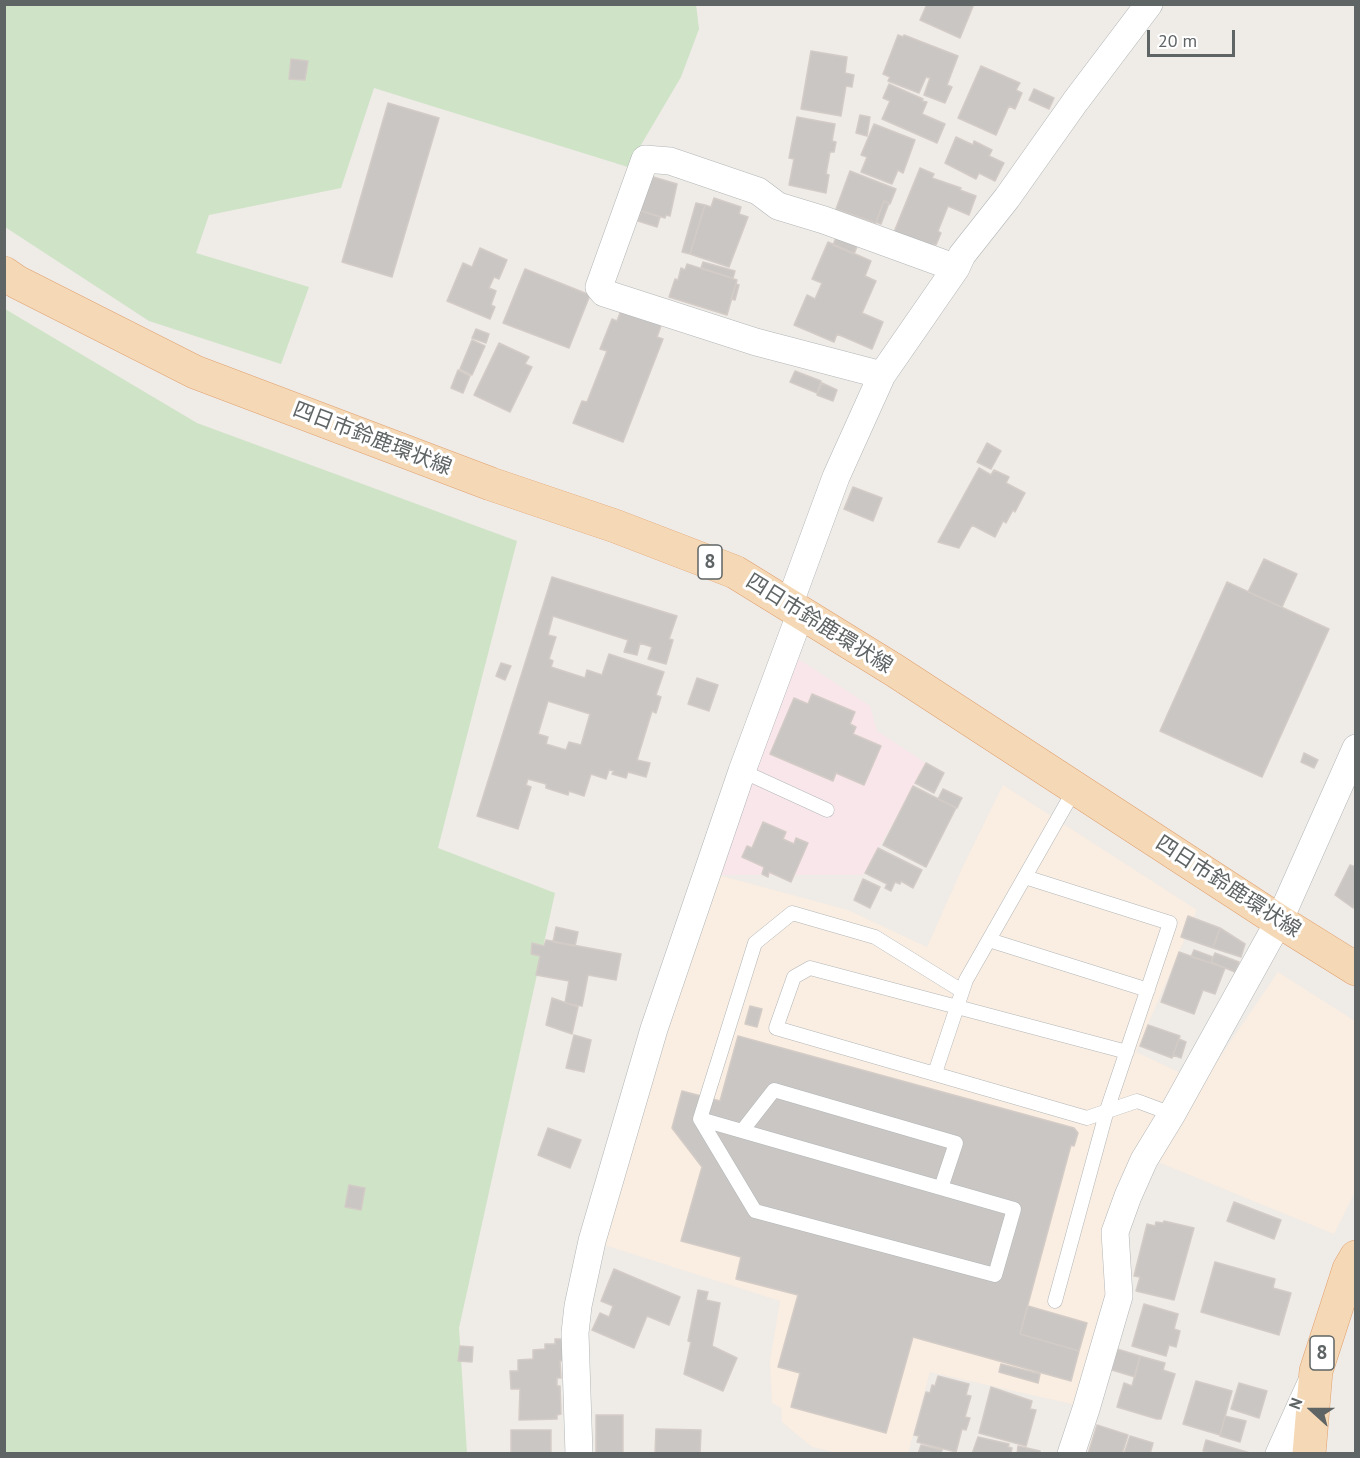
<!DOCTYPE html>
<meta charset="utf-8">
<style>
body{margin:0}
#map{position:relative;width:1360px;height:1458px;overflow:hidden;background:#efebe7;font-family:"PT Sans",sans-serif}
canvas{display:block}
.frame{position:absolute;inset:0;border:6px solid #5f6465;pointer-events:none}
.north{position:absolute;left:1282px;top:1380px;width:60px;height:60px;-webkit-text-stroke:4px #fff;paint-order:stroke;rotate:291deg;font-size:16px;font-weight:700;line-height:24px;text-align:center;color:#5f6465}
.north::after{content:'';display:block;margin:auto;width:21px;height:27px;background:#5f6465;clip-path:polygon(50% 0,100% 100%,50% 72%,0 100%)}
.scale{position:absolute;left:1147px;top:30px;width:88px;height:27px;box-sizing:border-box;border:3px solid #5f6465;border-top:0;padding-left:8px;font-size:18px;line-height:21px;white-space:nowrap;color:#5f6465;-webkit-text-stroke:4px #fff;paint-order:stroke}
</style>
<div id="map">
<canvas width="1360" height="1458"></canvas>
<div class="frame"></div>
<div class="north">N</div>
<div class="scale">20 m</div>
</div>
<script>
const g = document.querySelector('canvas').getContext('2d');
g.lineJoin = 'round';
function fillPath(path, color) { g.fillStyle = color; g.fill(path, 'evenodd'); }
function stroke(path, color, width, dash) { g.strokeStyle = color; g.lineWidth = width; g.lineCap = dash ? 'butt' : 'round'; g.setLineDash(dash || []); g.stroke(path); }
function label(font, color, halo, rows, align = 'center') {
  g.font = font + ' "PT Sans","Noto Sans JP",sans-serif'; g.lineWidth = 6; g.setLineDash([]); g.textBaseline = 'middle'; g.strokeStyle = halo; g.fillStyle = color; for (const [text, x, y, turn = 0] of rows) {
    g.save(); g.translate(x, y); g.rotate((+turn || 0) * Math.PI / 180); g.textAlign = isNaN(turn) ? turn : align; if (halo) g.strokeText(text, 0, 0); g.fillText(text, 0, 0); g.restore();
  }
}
fillPath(new Path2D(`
 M1003,785L1197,910L1136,1052L1202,1083L1278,972L1355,1021V1192L1334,1234L1136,1153L1107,1290L1076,1405L930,1372L908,1453H838L812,1447L782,1422L781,1408L772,1403L770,1361L780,1301L601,1244L661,1045L718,875L848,910L927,947L964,864Z`), '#faede1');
fillPath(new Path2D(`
 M794,656L870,706L877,731L927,764L863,875H718Z`), '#f9e6ea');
fillPath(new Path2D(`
 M696,4L699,29L681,77L628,167L374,88L341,188L209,215L196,253L309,287L281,364L149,321L5,227L4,5Z
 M5,309L197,423L517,541L438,848L555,893L459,1328L467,1453L5,1454Z`), '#cfe3c7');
const building = new Path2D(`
 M927,4H974L960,38L920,20Z
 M898,35L903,37L904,35L958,56L947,85L952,87L945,103L924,95L930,78L926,77L919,93L888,81L890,77L883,74Z
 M811,51L847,57L845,73L854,75L852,87L846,86L841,116L801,109Z
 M291,59L308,61L305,80L289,79Z
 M981,66L1020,83L1016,90L1022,93L1015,109L1009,106L996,135L958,118Z
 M889,84L923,99L922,101L927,102L922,114L945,124L937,143L882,119L890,101L883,98Z
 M1034,89L1054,98L1049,109L1029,100Z
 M388,103L439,118L392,277L342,262Z
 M860,115L870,117L867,136L856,133Z
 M797,117L835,124L832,141L836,142L834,152H830L826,174L829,175L826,193L789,185L794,159L789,158Z
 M874,124L915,140L903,173L898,170L892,184L861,172L867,157L861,155Z
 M956,137L973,145L974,141L992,150L989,156L1004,163L995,181L979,173L976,179L945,163Z
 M920,168L934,174L932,178L961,188L960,190L976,196L969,215L948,206L938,231L941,233L936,245L933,244L932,246L894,232Z
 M850,171L896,189L890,204L884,201L876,223L836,209Z
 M650,176L677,184L670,216L666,215L665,218L639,210Z
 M714,198L741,207L739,214L748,217L729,267L690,254L705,205L711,207Z
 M884,201L889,203L881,224L876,222Z
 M696,203L705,205L690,254L682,252Z
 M641,211L660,217L657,227L638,221Z
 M837,235L858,244L854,254L833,245Z
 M828,242L871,261L865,276L876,281L862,313L883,322L872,349L837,334L834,342L794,325L807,295L815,299L822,283L812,279Z
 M480,248L507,260L499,279L494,277L489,288L496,291L491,305L495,307L490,319L447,301L463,263L472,267Z
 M703,262L735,271L733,278L701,268Z
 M687,264L737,280L727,315L669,297L675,279L678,280L681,268L685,270Z
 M525,269L590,295L569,348L503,323Z
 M736,284L739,285L735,300L731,299Z
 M622,308L662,323L657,337L663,339L623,442L573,423L582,401L587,402L607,351L600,349L612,319L617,321Z
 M476,329L489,334L486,343L472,338Z
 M472,340L485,346L472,375L460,369Z
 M499,343L529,357L525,364L532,367L510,412L474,395Z
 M458,370L470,376L463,393L451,388Z
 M795,371L821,381L817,393L790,382Z
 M822,383L837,390L833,401L817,395Z
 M987,443L1001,451L991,469L977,462Z
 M979,468L991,475L994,470L1009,477L1006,483L1025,493L1015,512L1013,510L1006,523L1003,521L995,537L972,525L959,548L938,542Z
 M853,487L882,498L873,521L844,509Z
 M1264,559L1297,574L1282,607L1248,592Z
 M552,577L677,616L669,639L673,640L666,664L648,659L652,647L640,643L637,655L624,652L628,640L553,616L548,635L556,637L549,659L553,661L551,667L585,678L587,670L602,675L609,654L664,672L656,695L661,697L656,713L652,711L637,760L650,763L646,777L628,772L626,778L612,774L614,771L609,770L606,779L591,774L584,796L569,791L568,795L546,788V784L528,779L526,785L531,787L518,829L477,816ZM548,701L590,714L581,745L569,742L566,750L546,744L548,737L538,734Z
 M1227,582L1329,629L1262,777L1160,731Z
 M501,663L511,666L505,680L496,676Z
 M697,678L718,685L709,711L688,704Z
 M812,694L855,712L850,724L856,727L853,734L881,746L864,785L836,773L833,781L770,754L794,698L808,704Z
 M1304,753L1318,760L1314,768L1301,762Z
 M926,763L944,773L934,793L915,783Z
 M913,786L956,808L926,867L883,845Z
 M943,789L962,798L957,808L938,799Z
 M763,822L786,832L783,839L794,844L796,838L808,843L791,882L769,872L768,877L762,874L764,867L742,857L747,846L752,848Z
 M878,848L922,870L913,888L901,881L900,884L895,882L891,891L885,888L887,884L865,873Z
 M1350,865L1356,867V906L1354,905L1353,908L1335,895Z
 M863,879L880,887L870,908L854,900Z
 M1188,916L1220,928L1213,948L1181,937Z
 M556,927L578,932L575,946L553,942Z
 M1220,928L1245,944L1241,957L1213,948Z
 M546,940L621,954L616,980L588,975L582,1006L565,1003L569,981L536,975L540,956L531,954L532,943L544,946Z
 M1194,950L1213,957L1211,963L1191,957Z
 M1179,952L1225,968L1215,994L1203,990L1194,1014L1161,1002Z
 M1215,953L1239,962L1235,972L1211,962Z
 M552,998L578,1007L572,1034L546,1025Z
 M750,1006L762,1009L757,1027L745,1024Z
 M1148,1025L1180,1036L1172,1058L1140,1046Z
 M574,1035L591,1040L584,1072L566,1068Z
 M738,1036L1074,1128L1078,1133L1074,1146L1071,1145L1020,1334L1079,1351L1071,1381L913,1337L886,1433L791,1407L800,1373L778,1367L798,1295L736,1279L741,1257L681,1241L702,1167L672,1128L682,1091L720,1101Z
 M1179,1039L1186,1042L1181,1058L1173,1055Z
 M548,1128L581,1140L570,1168L538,1155Z
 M349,1185L365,1188L361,1210L345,1207Z
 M1234,1202L1281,1220L1274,1239L1227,1221Z
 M1164,1221L1194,1228L1174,1300L1136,1291L1140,1277L1134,1276L1147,1224L1155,1226L1156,1222L1163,1223Z
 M1215,1262L1275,1279L1273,1288L1291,1293L1279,1335L1201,1312Z
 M614,1269L680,1297L669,1325L647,1316L634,1348L592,1330L600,1313L609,1317L613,1306L601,1301Z
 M698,1290L708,1292L706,1300L720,1303L712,1346L737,1358L723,1391L684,1374L691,1342L688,1341Z
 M1144,1304L1178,1314L1174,1329L1180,1331L1176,1347L1169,1345L1166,1356L1132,1346Z
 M1028,1306L1087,1323L1079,1351L1020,1334Z
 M555,1339H562L566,1361H560L561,1378H557V1386H560L561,1414L557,1415V1419L519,1420L520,1389H511L510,1371H518V1360L533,1359V1350L545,1349V1344H555Z
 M460,1346L473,1347L472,1362L458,1361Z
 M1117,1349L1140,1356L1135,1377L1112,1370Z
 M1140,1356L1165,1363L1163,1370L1175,1374L1161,1419H1157L1117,1407L1124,1383L1132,1386Z
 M1001,1364L1040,1374L1038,1383L999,1372Z
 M938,1376L969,1384L966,1395L971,1396L965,1417L970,1418L966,1430L962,1429L956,1452L917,1442L919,1436L914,1435L926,1392L930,1393L932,1385L935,1386Z
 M1196,1381L1232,1391L1220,1435L1183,1424Z
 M1239,1383L1267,1391L1259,1418L1231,1409Z
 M991,1387L1032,1401L1030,1409L1036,1410L1026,1446L979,1433Z
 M596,1415H623V1454H596Z
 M1225,1416L1246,1421L1240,1442L1220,1436Z
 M1097,1425L1128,1435L1122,1454H1088Z
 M656,1429L701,1430L700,1454H655Z
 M511,1430H551V1454H511Z
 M1130,1436L1153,1443L1150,1454H1124Z
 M978,1437L1009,1444L1008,1447L1012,1448L1011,1454H972Z
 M1206,1440L1250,1453L1249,1454H1212L1203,1451Z
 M921,1445L942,1450L941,1454H918Z
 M1018,1446L1040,1451V1454H1017Z`);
fillPath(building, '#cac6c4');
stroke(building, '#d3cbc6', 1.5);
const service = new Path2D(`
 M742,771L827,810
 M1025,877L1170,923L1107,1110L1055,1301
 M989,940L1148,990
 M1127,1052L810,968L794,977L776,1028L1087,1118L1137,1101L1172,1114
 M935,1073L966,980L1076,787
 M700,1119L1014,1209L995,1275L755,1211L700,1119L755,943L792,913L875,937L962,991
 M742,1131L774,1090L956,1143L941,1188`);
const minor = new Path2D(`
 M882,375L756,342L604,293L599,287L645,159L670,161L758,191L778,206L824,220L956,268
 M789,605L836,477L882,375L956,268L962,255L1007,198L1075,102L1149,4
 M579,1454L575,1333L578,1306L592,1241L654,1029L742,771L801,612
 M1071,1454L1086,1409L1119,1296L1115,1232L1128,1196L1144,1160L1172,1114L1279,921L1356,748
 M1279,1454L1311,1383`);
const primary = new Path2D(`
 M4,273L17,282L195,372L491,484L615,526L735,572L894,670L1279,921L1356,969
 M1309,1454L1316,1371L1349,1269L1356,1257`);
stroke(service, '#b2b6b7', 15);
stroke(minor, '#b2b6b7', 28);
stroke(primary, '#e0a06f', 34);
stroke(service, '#fff', 14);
stroke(minor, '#fff', 27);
stroke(primary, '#f5d9b6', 33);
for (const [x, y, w] of [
 [710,562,24],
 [1322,1353,24]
]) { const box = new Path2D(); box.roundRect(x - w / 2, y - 17, w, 34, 4.5); g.fillStyle = '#fff'; g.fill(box); stroke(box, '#5f6465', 1.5); }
label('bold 20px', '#5f6465', null, [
 ["8",710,562],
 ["8",1322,1353]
]);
label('21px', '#5f6465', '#fff', [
 ["四日市鈴鹿環状線",372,439,21],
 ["四日市鈴鹿環状線",819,624,32],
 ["四日市鈴鹿環状線",1228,887,33]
]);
</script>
